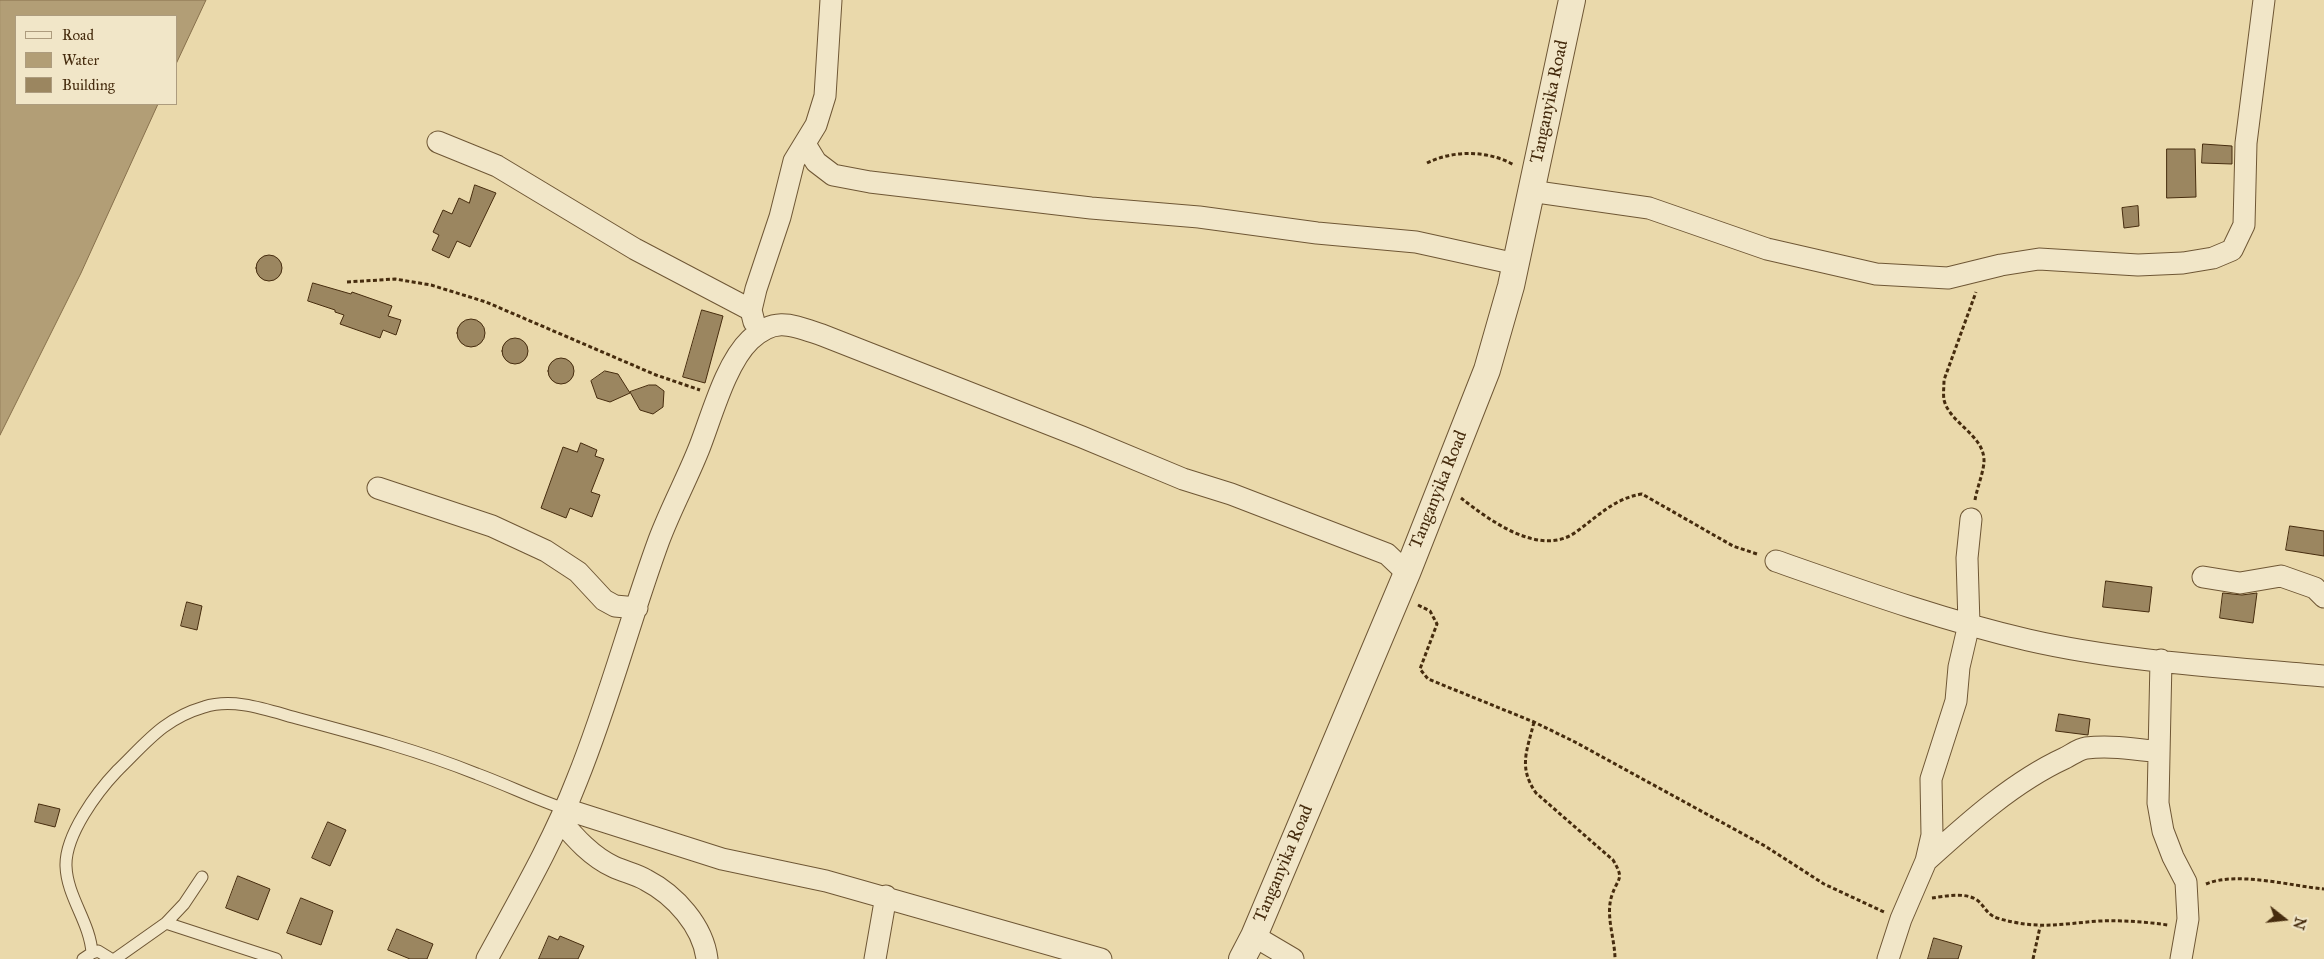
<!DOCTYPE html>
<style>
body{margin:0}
#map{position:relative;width:2324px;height:959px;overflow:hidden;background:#ead9ab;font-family:"IM FELL Great Primer",serif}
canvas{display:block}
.legend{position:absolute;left:15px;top:15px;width:162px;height:90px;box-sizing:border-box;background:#f1e6c8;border:1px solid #ad9c7e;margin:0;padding:6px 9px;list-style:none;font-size:15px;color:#462c0e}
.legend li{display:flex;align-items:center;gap:10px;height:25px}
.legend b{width:25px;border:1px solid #ad9c7e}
.north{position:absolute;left:2259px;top:894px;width:50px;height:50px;-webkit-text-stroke:4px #f1e6c8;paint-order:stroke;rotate:106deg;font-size:14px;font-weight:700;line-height:20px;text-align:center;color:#462c0e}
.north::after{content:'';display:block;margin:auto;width:18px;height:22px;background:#462c0e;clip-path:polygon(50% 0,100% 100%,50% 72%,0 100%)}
</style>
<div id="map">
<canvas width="2324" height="959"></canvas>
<ul class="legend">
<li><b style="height:6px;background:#f1e6c8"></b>Road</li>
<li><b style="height:14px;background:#b29e76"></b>Water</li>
<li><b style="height:14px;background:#9b8660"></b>Building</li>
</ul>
<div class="north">N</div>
</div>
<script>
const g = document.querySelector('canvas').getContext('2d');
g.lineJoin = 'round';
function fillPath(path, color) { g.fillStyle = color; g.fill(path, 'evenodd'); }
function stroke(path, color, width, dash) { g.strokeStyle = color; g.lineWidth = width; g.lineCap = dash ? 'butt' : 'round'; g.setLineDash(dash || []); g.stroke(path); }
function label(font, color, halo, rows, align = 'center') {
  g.font = font + ' "IM FELL Great Primer",serif'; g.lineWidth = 4; g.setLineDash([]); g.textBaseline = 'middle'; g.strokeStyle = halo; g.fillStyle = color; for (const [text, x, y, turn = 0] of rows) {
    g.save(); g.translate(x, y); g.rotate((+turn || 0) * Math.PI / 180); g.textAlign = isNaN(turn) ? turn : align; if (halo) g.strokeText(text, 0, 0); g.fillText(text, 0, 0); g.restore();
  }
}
const water = new Path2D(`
 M0,0H206L176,64V16H16V104H158L81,273L0,435Z`);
fillPath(water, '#b29e76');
stroke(water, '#87704c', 1);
const building = new Path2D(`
 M2203,144L2232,146V164L2202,163Z
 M2167,149H2195L2196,197L2167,198Z
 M475,185L496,193L470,247L457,241L449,258L432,250L439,235L433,232L443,210L452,214L459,198L469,203Z
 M2138,206L2139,226L2124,228L2122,208Z
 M256 268a13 13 0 1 1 26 0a13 13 0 1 1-26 0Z
 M313,283L351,294L352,292L392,306L388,316L401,320L396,335L383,330L380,338L340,324L344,315L335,312V310L308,301Z
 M702,310L723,316L705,383L683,377Z
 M457 333a14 14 0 1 1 28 0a14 14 0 1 1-28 0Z
 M502 351a13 13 0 1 1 26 0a13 13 0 1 1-26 0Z
 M548 371a13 13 0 1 1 26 0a13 13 0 1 1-26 0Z
 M605,371L618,374L630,393L610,402L597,398L591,381Z
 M649,385H656L664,391L663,407L653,414L640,410L630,392Z
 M581,443L597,450L595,456L604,459L591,492L600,495L592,517L570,508L566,518L541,508L563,447L577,452Z
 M2290,526L2324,531V556L2286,550Z
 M2106,581L2152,587L2149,612L2103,607Z
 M2223,593L2242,595L2257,593L2253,623L2220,618Z
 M187,602L202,606L197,630L181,626Z
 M2059,714L2090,719L2088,735L2056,731Z
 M39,804L60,809L55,827L35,822Z
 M328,822L346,830L330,866L312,858Z
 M238,876L270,889L258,920L226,908Z
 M301,898L333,911L321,945L287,933Z
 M397,929L433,944L427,959H410L388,950Z
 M549,936L558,940L560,936L584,946L578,959H539Z
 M1934,938L1962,946L1958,959H1928Z`);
fillPath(building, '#9b8660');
stroke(building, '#462c0e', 1);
const service = new Path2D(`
 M166,923L276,959
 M92,953C90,922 67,897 66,866C65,835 97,792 117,771C146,743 163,719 204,707C235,697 270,711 300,719C360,735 420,751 477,774C507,785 535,799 565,809
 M83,959L92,953L98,951L111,959
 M115,959L166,923L184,904L202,877`);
const minor = new Path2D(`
 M438,142L497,166L635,249L751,310
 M805,144L816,162L833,175L870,182L1091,208L1199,217L1317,233L1416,242L1516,264
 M1530,191L1649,208L1767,249L1876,274L1948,278L2001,265L2039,259L2138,265L2183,263L2213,258L2232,250L2244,225L2246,143L2264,0
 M754,322L751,310L756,289L780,217L794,161L816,125L825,96L831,0
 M378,488L492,526L546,551L578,572L604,600L615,606L637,608
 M1776,561C1859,590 1942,620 2028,640C2124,662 2226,667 2324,676
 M2203,577L2240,583L2281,576L2315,588L2324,597
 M2161,660L2158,803L2163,831L2173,857L2186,882L2188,919L2181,959
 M565,809L722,859L826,881L1101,959
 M560,820C575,838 592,857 614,867C625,872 636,874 646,880C675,895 703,926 707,959
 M1926,861C1968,823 2013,782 2065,758C2071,755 2079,749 2086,748C2110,745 2135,749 2159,752
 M1254,936L1293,959
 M487,959C519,900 553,842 577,780C609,701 630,619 659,540C671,508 688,477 700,446C712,415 726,363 750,340C775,316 792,325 822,335L1082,437L1183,479L1231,494L1387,554L1407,573
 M875,959L886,896
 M1888,959L1901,919L1926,861L1932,835L1931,779L1956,701L1959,667L1969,624L1967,558L1971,519`);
const tertiary = new Path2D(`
 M1242,959L1254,936L1407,573L1487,370L1511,286L1572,0`);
stroke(service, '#6f5735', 13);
stroke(minor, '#6f5735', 23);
stroke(tertiary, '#6f5735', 28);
stroke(new Path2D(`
 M1427,163C1453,150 1488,150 1514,165
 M347,282L395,279L431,285L486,302L656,375L700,390
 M1461,498C1489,520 1540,558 1576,532C1598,516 1615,498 1642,494L1733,546L1757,554
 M1975,500C1977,488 1983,474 1984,462C1985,435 1950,424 1944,400C1943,394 1944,387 1944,380L1976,292
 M1418,605L1430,611L1437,624L1420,669L1428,679L1534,722L1575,742L1765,846L1824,884L1884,912
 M1534,722C1527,751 1518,767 1536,793L1613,860C1625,880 1618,877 1612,895C1605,915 1615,939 1615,959
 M2206,884C2237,871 2291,886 2324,889
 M1932,898C1946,896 1965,892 1977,900C1985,906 1986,914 1997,918C2037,930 2060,924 2099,921C2123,920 2146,922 2168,925
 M2033,959L2040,927`), '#462c0e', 3, [4, 2.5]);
stroke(service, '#f1e6c8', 11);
stroke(minor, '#f1e6c8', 21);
stroke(tertiary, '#f1e6c8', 26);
label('18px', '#462c0e', '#f1e6c8', [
 ["Tanganyika Road",1550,102,-78],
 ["Tanganyika Road",1439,490,-68],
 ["Tanganyika Road",1284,864,-67]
]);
</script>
